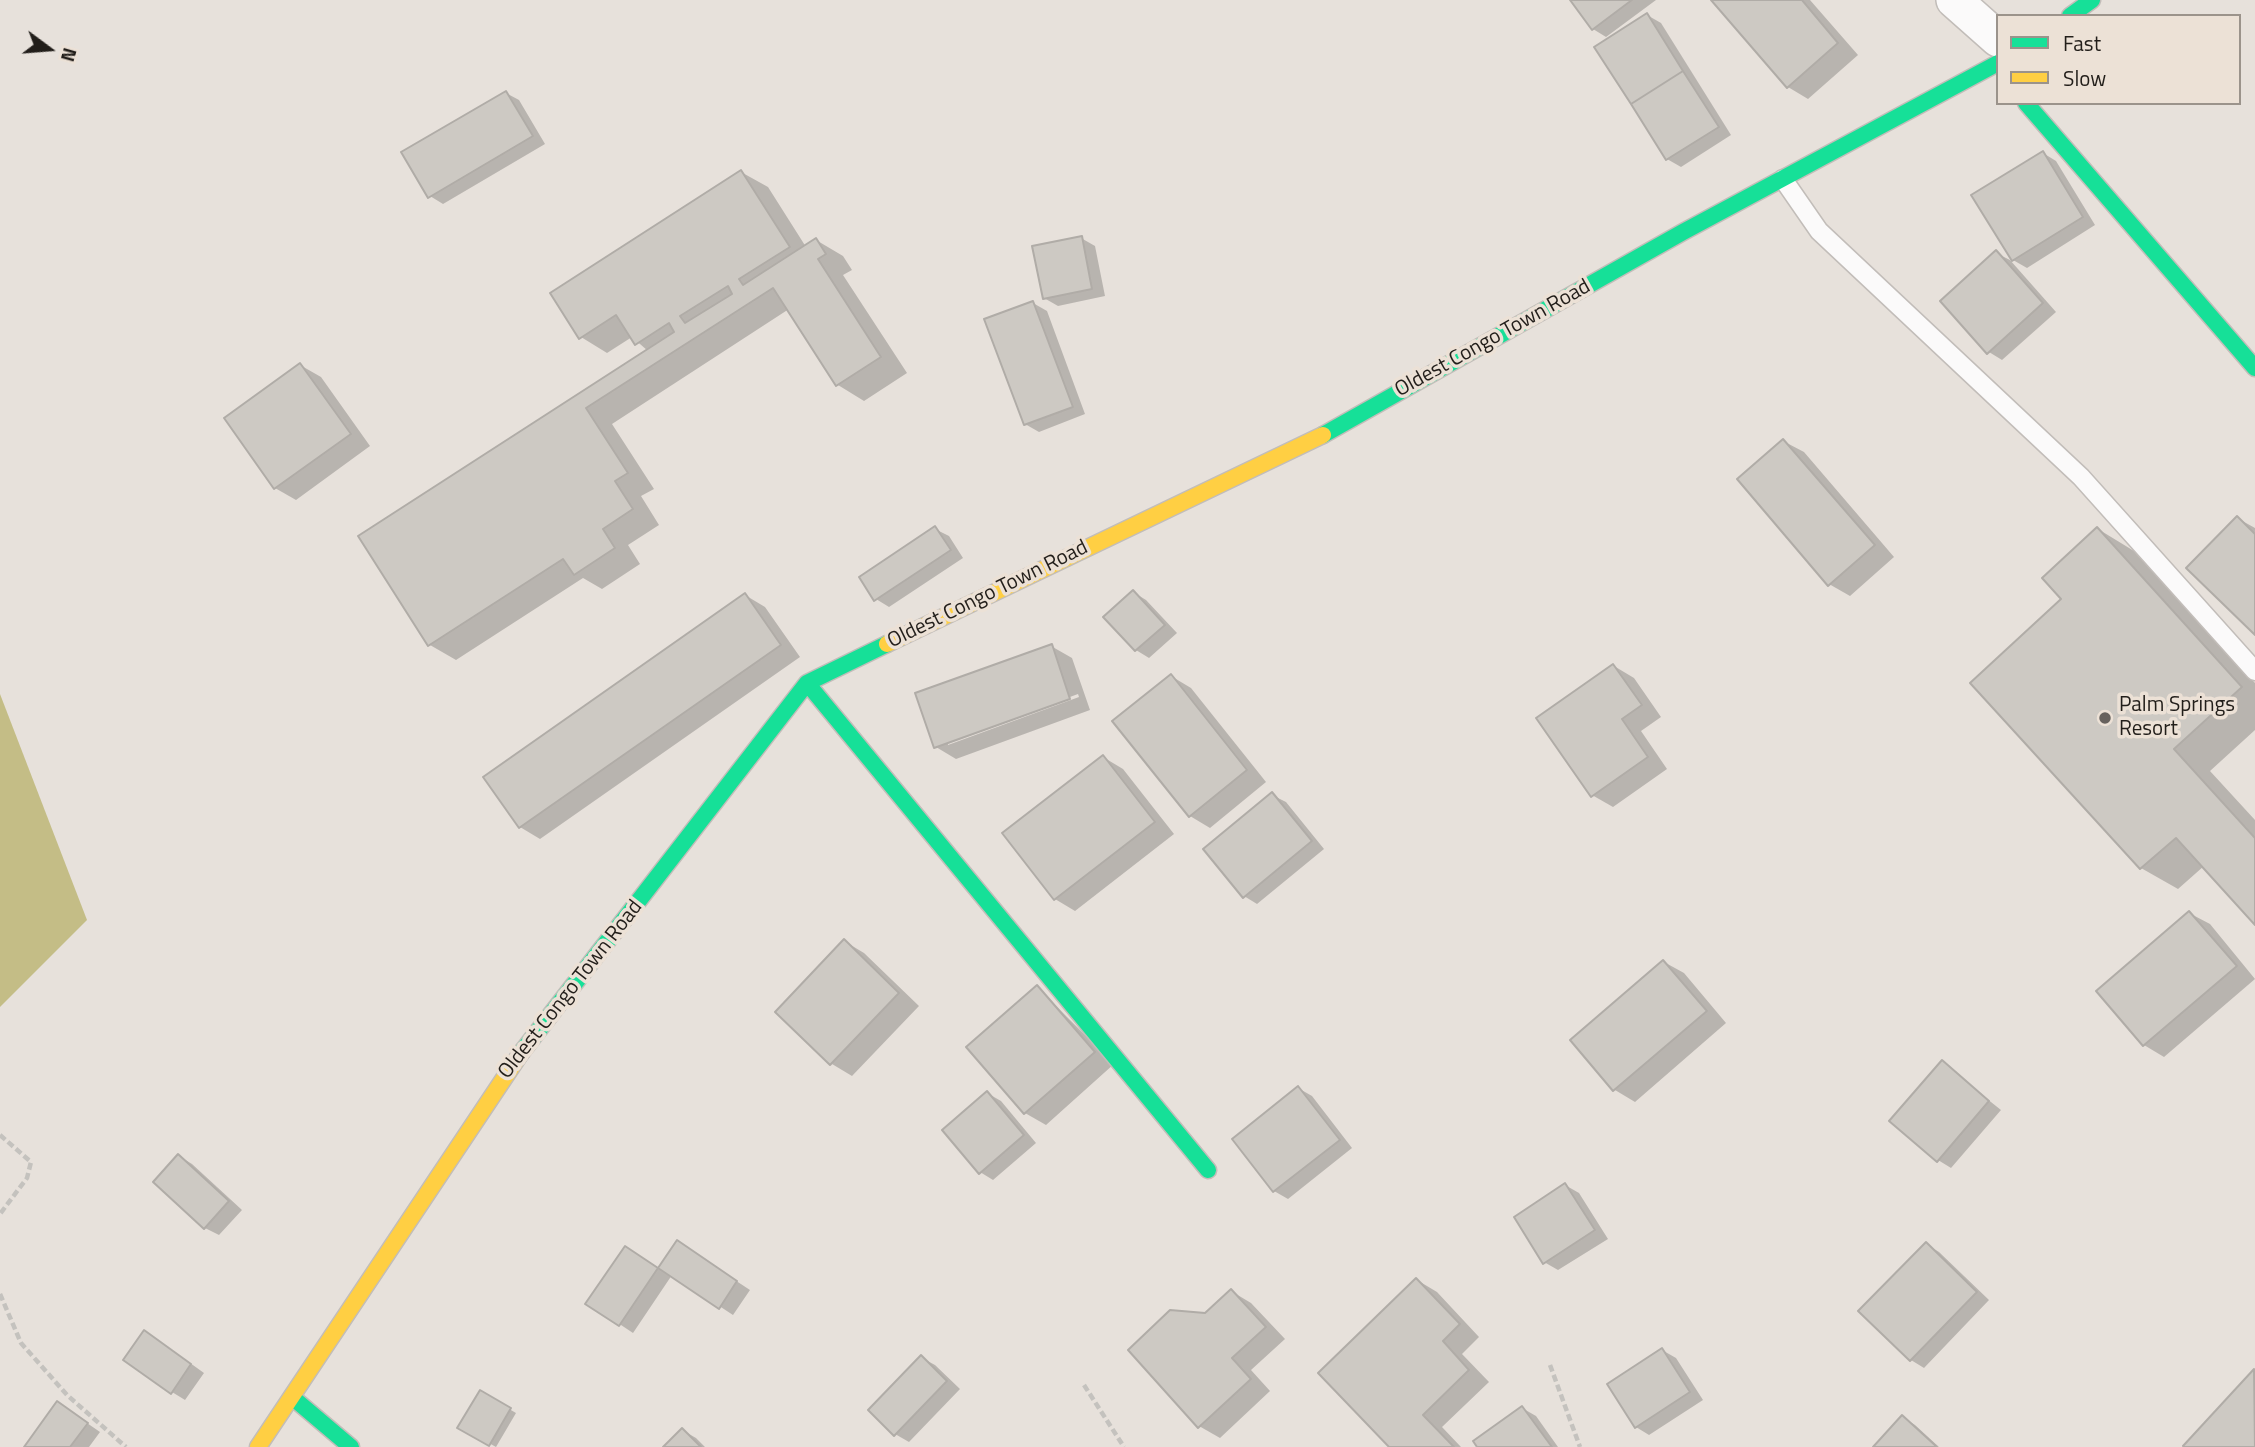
<!DOCTYPE html>
<style>
body{margin:0}
#map{position:relative;width:2255px;height:1447px;overflow:hidden;background:#e7e1db;font-family:"Titillium Web",sans-serif}
canvas{display:block}
.legend{position:absolute;left:1996px;top:14px;width:245px;height:91px;box-sizing:border-box;background:#ece1d6;border:2px solid #9b938b;margin:0;padding:9px 12px;list-style:none;font-size:21px;color:#221e1a}
.legend li{display:flex;align-items:center;gap:14px;height:35px}
.legend b{width:35px;border:2px solid #9b938b}
.north{position:absolute;left:14px;top:14px;width:70px;height:70px;-webkit-text-stroke:5px #ece1d6;paint-order:stroke;rotate:106deg;font-size:19px;font-weight:700;line-height:28px;text-align:center;color:#221e1a}
.north::after{content:'';display:block;margin:auto;width:24px;height:32px;background:#221e1a;clip-path:polygon(50% 0,100% 100%,50% 72%,0 100%)}
</style>
<div id="map">
<canvas width="2255" height="1447"></canvas>
<ul class="legend">
<li><b style="height:9px;background:#16e098"></b>Fast</li>
<li><b style="height:9px;background:#ffcf43"></b>Slow</li>
</ul>
<div class="north">N</div>
</div>
<script>
const g = document.querySelector('canvas').getContext('2d');
g.lineJoin = 'round';
function fillPath(path, color) { g.fillStyle = color; g.fill(path, 'evenodd'); }
function stroke(path, color, width, dash) { g.strokeStyle = color; g.lineWidth = width; g.lineCap = dash ? 'butt' : 'round'; g.setLineDash(dash || []); g.stroke(path); }
function label(font, color, halo, rows, align = 'center') {
  g.font = font + ' "Titillium Web",sans-serif'; g.lineWidth = 7; g.setLineDash([]); g.textBaseline = 'middle'; g.strokeStyle = halo; g.fillStyle = color; for (const [text, x, y, turn = 0] of rows) {
    g.save(); g.translate(x, y); g.rotate((+turn || 0) * Math.PI / 180); g.textAlign = isNaN(turn) ? turn : align; if (halo) g.strokeText(text, 0, 0); g.fillText(text, 0, 0); g.restore();
  }
}
fillPath(new Path2D(`
 M0,694L87,920L0,1007Z`), '#c4bd86');
fillPath(new Path2D(`
 M1572,0H1656L1606,37L1593,29Z
 M1713,0H1810L1858,55L1808,99L1788,87Z
 M1647,15L1661,23L1731,135L1681,167L1667,159Z
 M506,93L519,100L545,144L443,204L430,196Z
 M2043,153L2056,161L2095,225L2027,268L2013,260Z
 M741,172L768,187L806,247L816,240L843,256L852,270L843,275L907,373L864,401L838,385L789,309L612,424L654,489L641,496L659,525L628,545L640,564L602,589L583,578L456,660L430,645L361,537L648,351L632,337L607,353L581,337Z
 M1081,238L1095,246L1105,296L1058,306L1044,298Z
 M1996,253L2010,260L2056,312L2002,360L1989,352Z
 M1033,303L1047,311L1085,414L1039,432L1025,424Z
 M300,365L321,377L370,446L296,500L275,488L226,418Z
 M1783,441L1804,452L1894,557L1850,596L1829,584Z
 M2237,518L2255,528V633Z
 M935,529L949,536L963,558L889,607L876,599Z
 M2098,529L2134,551L2255,683V730L2210,771L2255,820V922L2204,866L2178,889L2141,868L2064,599Z
 M1133,592L1146,600L1177,633L1149,658L1136,650Z
 M745,595L765,607L800,657L540,839L520,827Z
 M1051,646L1072,658L1090,710L956,759L936,747ZM1078,694L1079,697L948,745V742Z
 M1614,666L1634,678L1661,717L1641,731L1667,769L1613,807L1592,795Z
 M1171,676L1191,688L1266,782L1210,828L1190,816Z
 M1103,757L1123,769L1174,834L1075,911L1055,899Z
 M1272,795L1286,802L1324,849L1257,904L1244,896Z
 M2189,913L2210,924L2255,979L2164,1057L2144,1045Z
 M844,941L864,953L919,1006L852,1076L832,1064L777,1011Z
 M1664,962L1684,973L1726,1023L1635,1102L1615,1090L1572,1041Z
 M1037,987L1114,1064L1046,1125L1025,1113Z
 M1942,1063L2001,1110L1951,1168L1938,1160Z
 M1298,1088L1312,1096L1352,1148L1288,1199L1274,1191L1234,1139Z
 M987,1093L1001,1101L1036,1143L993,1180L980,1172Z
 M179,1156L192,1164L242,1210L219,1235L205,1228L155,1182Z
 M1565,1185L1579,1193L1608,1239L1558,1270L1544,1262Z
 M677,1242L750,1290L733,1315L672,1275L633,1333L588,1303L639,1256L659,1269Z
 M1926,1244L1939,1252L1989,1300L1924,1368L1911,1360Z
 M1417,1280L1437,1292L1479,1337L1462,1354L1489,1382L1442,1427L1461,1447H1391Z
 M1231,1291L1251,1303L1285,1339L1251,1370L1270,1391L1220,1438L1199,1426L1205,1315Z
 M158,1340L204,1373L185,1400L172,1392Z
 M1662,1350L1676,1358L1703,1400L1649,1435L1636,1427Z
 M922,1358L935,1365L960,1389L909,1442L895,1434Z
 M2255,1372V1447H2186L2185,1446Z
 M480,1392L516,1413L496,1447L460,1427Z
 M58,1403L100,1432L89,1447H26Z
 M1522,1408L1536,1416L1558,1447H1479Z
 M1902,1417L1915,1425L1939,1447H1876Z
 M682,1430L696,1438L705,1447H666Z`), '#0003');
const building = new Path2D(`
 M1570,0H1632L1592,30Z
 M1711,0H1802L1838,43L1787,88Z
 M1647,13L1683,71L1631,104L1594,47Z
 M1683,71L1719,127L1666,160L1631,104Z
 M506,91L533,136L428,198L401,152Z
 M2043,151L2083,217L2012,261L1971,195Z
 M741,170L790,247L739,279L743,285L816,238L826,254L818,259L881,357L836,386L773,288L586,408L628,473L615,481L633,509L603,529L615,548L574,575L563,559L428,646L358,536L674,332L669,323L635,345L616,315L579,339L550,293ZM728,286L732,294L685,323L680,316Z
 M1082,236L1092,289L1043,299L1032,246Z
 M1996,250L2043,303L1987,354L1940,301Z
 M1033,301L1073,407L1024,425L984,319Z
 M300,363L351,434L274,489L224,418Z
 M1783,439L1875,545L1828,586L1737,479Z
 M2237,516L2255,534V635L2186,568Z
 M935,526L951,550L874,601L859,577Z
 M2097,527L2242,687L2174,749L2255,838V925L2176,838L2140,869L1970,683L2061,599L2042,578Z
 M1133,590L1165,625L1135,651L1103,617Z
 M745,593L781,645L519,828L483,777Z
 M1052,644L1070,699L934,748L915,693Z
 M1613,664L1642,705L1622,719L1648,757L1591,797L1536,718Z
 M1171,674L1247,770L1189,817L1112,721Z
 M1103,755L1155,822L1054,900L1002,833Z
 M1272,792L1312,841L1243,898L1203,849Z
 M2189,911L2237,966L2143,1046L2096,991Z
 M844,939L899,993L830,1065L775,1012Z
 M1663,960L1707,1011L1613,1091L1570,1040Z
 M1037,985L1095,1052L1024,1114L966,1047Z
 M1942,1060L1989,1101L1937,1162L1889,1121Z
 M1298,1086L1340,1140L1273,1192L1232,1139Z
 M987,1091L1024,1135L979,1174L942,1130Z
 M178,1154L229,1201L204,1229L153,1182Z
 M1565,1183L1595,1230L1543,1264L1514,1217Z
 M677,1240L737,1281L719,1309L658,1268Z
 M1926,1242L1977,1292L1910,1361L1858,1311Z
 M625,1246L658,1268L619,1326L585,1304Z
 M1416,1278L1460,1324L1443,1341L1469,1370L1423,1415L1454,1447H1389L1318,1373Z
 M1231,1289L1266,1327L1232,1358L1251,1379L1198,1428L1128,1350L1170,1310L1205,1313Z
 M144,1330L191,1364L171,1394L123,1360Z
 M1662,1348L1690,1392L1635,1428L1607,1384Z
 M921,1355L947,1381L894,1436L868,1410Z
 M2254,1369L2255,1447H2184L2183,1446Z
 M480,1390L511,1408L489,1446L457,1428Z
 M57,1401L88,1423L70,1447H24Z
 M1522,1406L1552,1447H1477L1473,1441Z
 M1902,1415L1937,1447H1873Z
 M682,1428L701,1447H663Z`);
fillPath(building, '#cdc9c3');
stroke(building, '#b0aca7', 2);
const lane = new Path2D(`
 M1783,179L1819,231L2081,477L2255,671`);
const street = new Path2D(`
 M1954,0L1998,39`);
const fast = new Path2D(`
 M2070,16L2092,0
 M2026,103L2255,368
 M1323,435L1683,232L1998,63
 M807,683L1208,1170
 M521,1053L807,683L887,644
 M292,1397L351,1447`);
const slow = new Path2D(`
 M887,644L1323,435
 M258,1447L521,1053`);
stroke(lane, '#c2bdb9', 21);
stroke(street, '#c2bdb9', 38);
stroke(fast, '#c2bdb9', 19);
stroke(slow, '#c2bdb9', 19);
stroke(new Path2D(`
 M0,1135L31,1162L27,1178L0,1214
 M0,1294L21,1343L67,1395L126,1447
 M1550,1365L1580,1447
 M1084,1385L1124,1447`), '#c4c2be', 4.5, [7, 3.5]);
stroke(lane, '#fbfafa', 18);
stroke(street, '#fbfafa', 35);
stroke(fast, '#16e098', 16);
stroke(slow, '#ffcf43', 16);
for (const [x, y, r, color] of [
 [2105,718,7,"#67625e"]
]) { const dot = new Path2D(); dot.arc(x, y, r, 0, 2 * Math.PI); g.fillStyle = color; g.fill(dot); stroke(dot, '#ece1d6', 2.5); }
label('21px', '#221e1a', '#ece1d6', [
 ["Oldest Congo Town Road",1493,339,-29],
 ["Oldest Congo Town Road",988,595,-26],
 ["Oldest Congo Town Road",571,990,-52]
]);
label('21px', '#221e1a', '#ece1d6', [
 ["Palm Springs",2119,706],
 ["Resort",2119,730]
], 'left');
</script>
